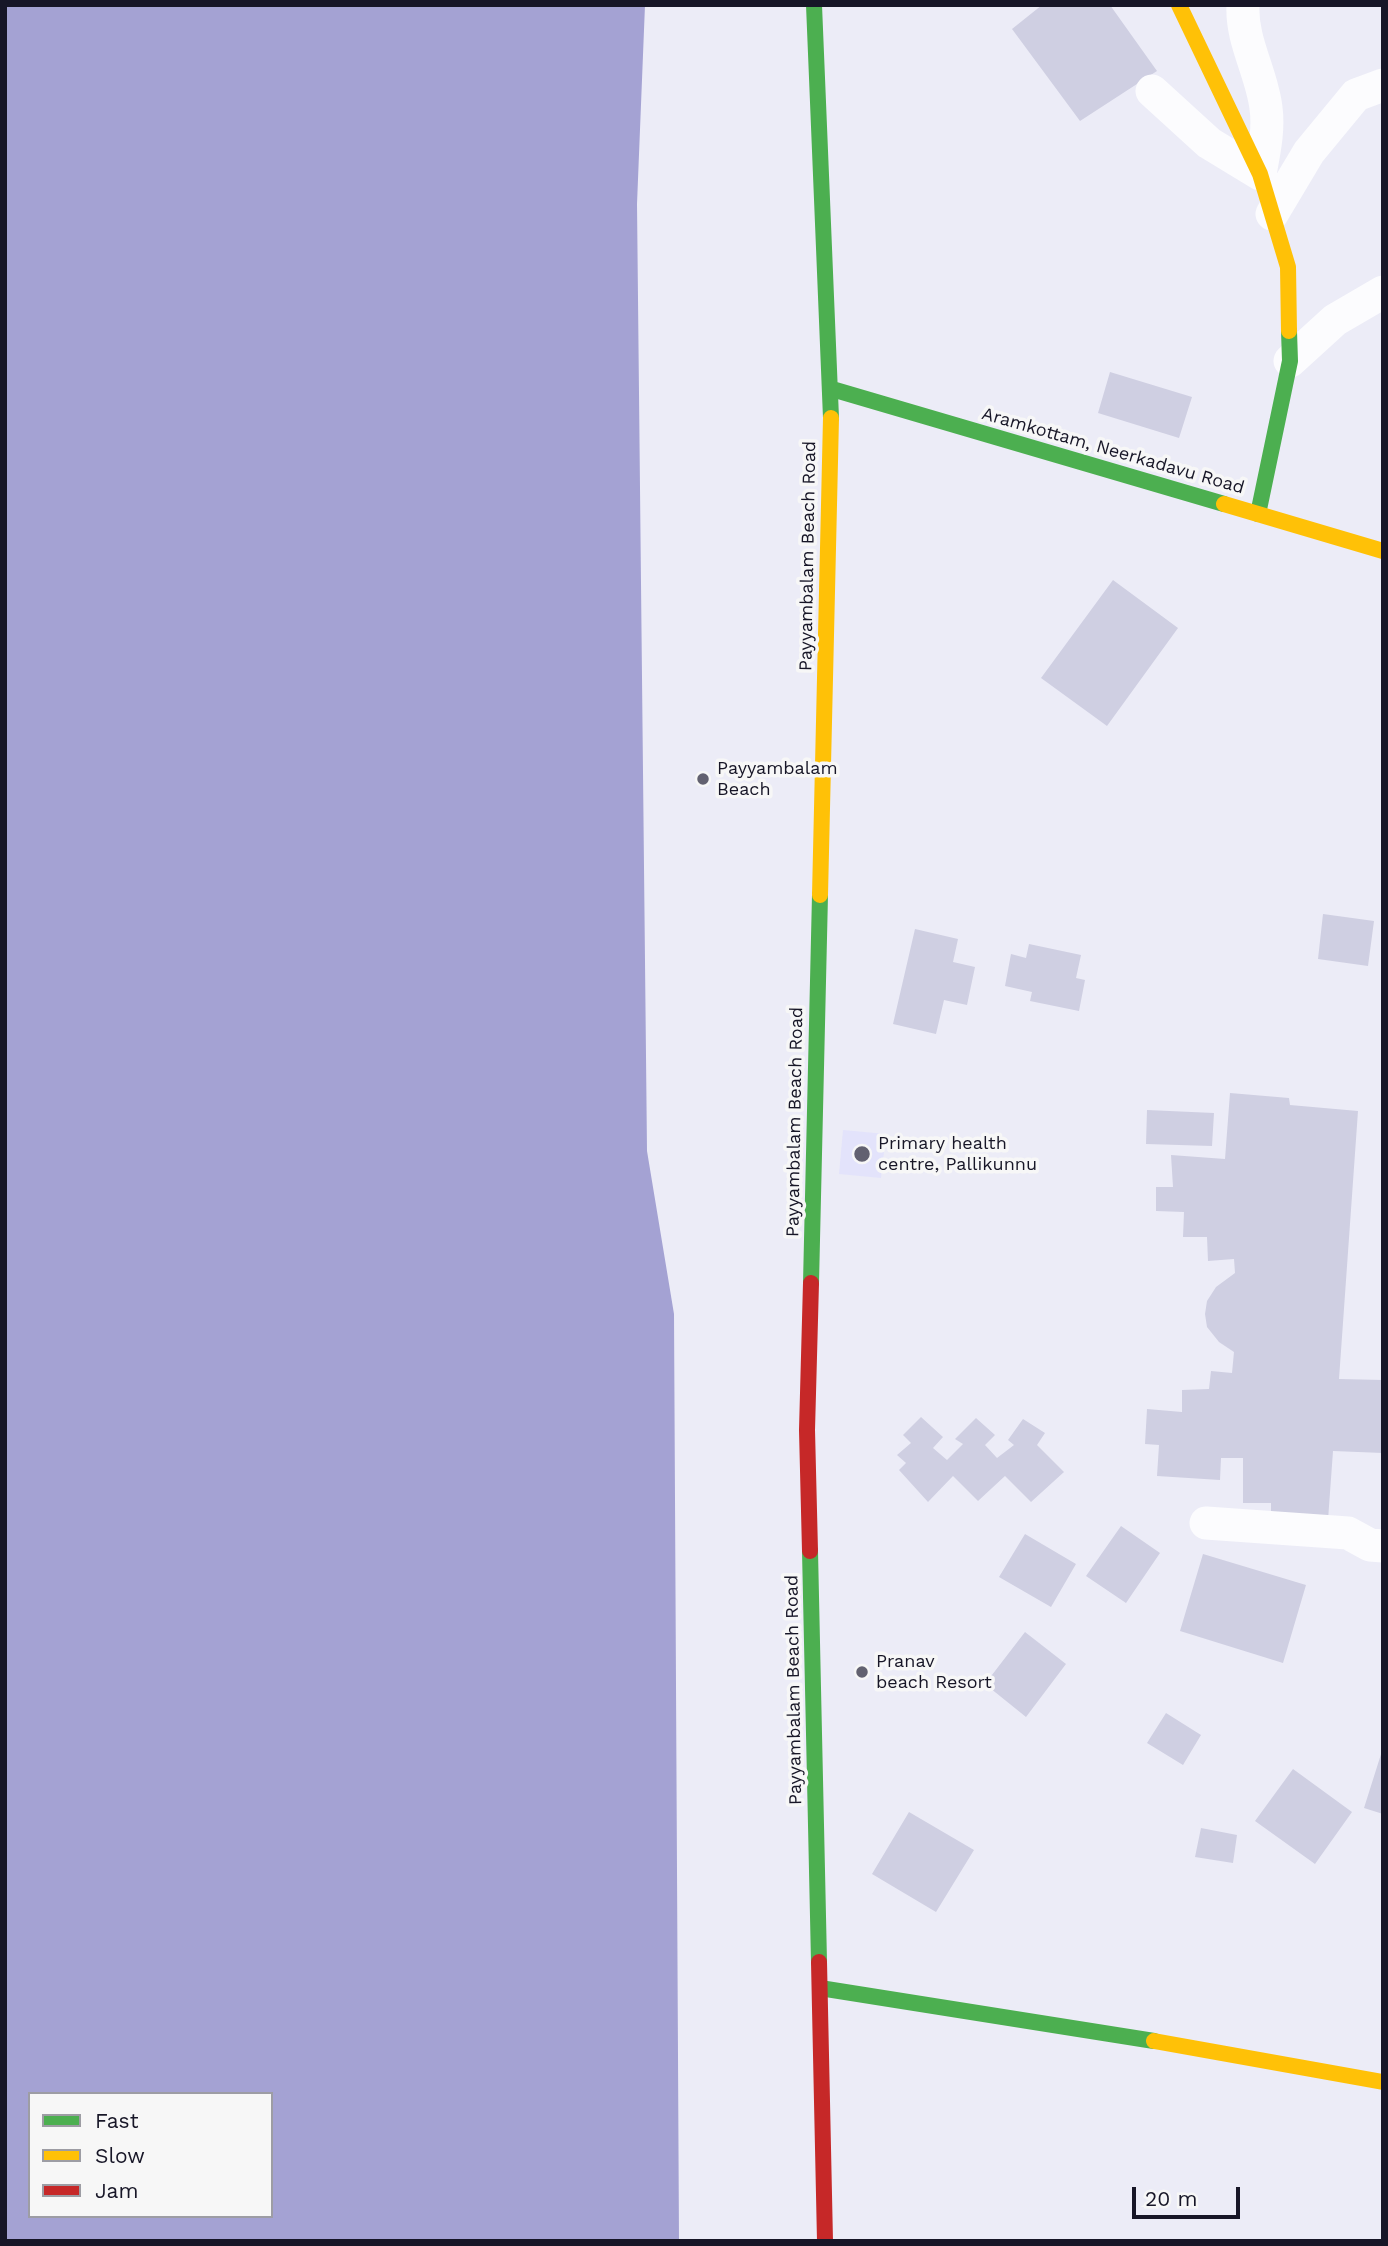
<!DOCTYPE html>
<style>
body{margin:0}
#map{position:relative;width:1388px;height:2246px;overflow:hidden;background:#ececf7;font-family:"Work Sans",sans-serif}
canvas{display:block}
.frame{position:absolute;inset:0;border:7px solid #171627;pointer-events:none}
.legend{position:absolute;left:28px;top:2092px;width:245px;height:126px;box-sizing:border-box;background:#f7f7f7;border:2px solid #9d9da4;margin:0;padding:9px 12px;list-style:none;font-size:21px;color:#171627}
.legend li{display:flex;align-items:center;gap:14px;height:35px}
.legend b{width:35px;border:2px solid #9d9da4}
.scale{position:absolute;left:1132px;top:2187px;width:108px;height:32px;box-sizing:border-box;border:4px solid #171627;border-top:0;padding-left:9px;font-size:21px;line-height:24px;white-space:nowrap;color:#171627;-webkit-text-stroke:5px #f7f7f7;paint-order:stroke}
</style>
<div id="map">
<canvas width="1388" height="2246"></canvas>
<div class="frame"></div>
<ul class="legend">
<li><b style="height:9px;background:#4caf50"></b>Fast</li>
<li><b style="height:9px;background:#ffc107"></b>Slow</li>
<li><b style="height:9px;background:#c62828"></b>Jam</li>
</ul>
<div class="scale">20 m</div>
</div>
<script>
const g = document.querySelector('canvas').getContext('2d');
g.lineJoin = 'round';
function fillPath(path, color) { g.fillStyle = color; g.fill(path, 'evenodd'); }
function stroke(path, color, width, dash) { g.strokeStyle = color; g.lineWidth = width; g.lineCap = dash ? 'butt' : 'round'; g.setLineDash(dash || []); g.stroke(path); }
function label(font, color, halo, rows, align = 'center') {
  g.font = font + ' "Work Sans",sans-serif'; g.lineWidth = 7; g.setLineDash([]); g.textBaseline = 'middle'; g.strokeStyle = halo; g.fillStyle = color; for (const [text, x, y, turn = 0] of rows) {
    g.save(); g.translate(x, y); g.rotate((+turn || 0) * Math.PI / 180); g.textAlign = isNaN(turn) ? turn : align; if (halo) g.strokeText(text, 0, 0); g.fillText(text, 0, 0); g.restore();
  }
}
fillPath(new Path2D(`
 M843,1130L886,1134L881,1178L839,1174Z`), '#e3e3fb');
fillPath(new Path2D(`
 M5,5H645L637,204L647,1151L674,1314L679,2241H5ZM30,2094H271V2216H30Z`), '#a4a2d3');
fillPath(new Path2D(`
 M1042,5H1110L1157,71L1080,121L1012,29Z
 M1110,372L1192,397L1179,438L1098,413Z
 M1113,580L1178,628L1107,726L1041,678Z
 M1323,914L1374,921L1368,966L1318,959Z
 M915,929L958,939L953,962L975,967L967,1005L944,1000L936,1034L893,1024Z
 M1029,944L1081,955L1076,978L1085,980L1079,1011L1030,1001L1032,992L1005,986L1011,954L1026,958Z
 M1230,1093L1289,1098L1290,1105L1358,1111L1339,1379L1383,1380V1453L1333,1451L1328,1520L1271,1515V1503H1243V1458H1221L1220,1480L1157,1476L1159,1445L1145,1444L1147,1409L1182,1412V1390L1209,1389L1211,1371L1232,1373L1234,1352L1219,1342L1207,1327L1205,1314L1207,1301L1216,1287L1235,1273L1234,1259L1208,1261L1207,1237H1183L1184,1212L1156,1211V1187H1173L1171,1155L1225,1159Z
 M1147,1110L1214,1113L1212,1146L1146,1144Z
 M921,1417L943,1437L933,1448L947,1460L963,1444L955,1439L976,1418L995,1435L985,1445L997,1458L1014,1445L1008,1440L1023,1419L1045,1433L1037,1445L1064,1472L1031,1502L1005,1476L978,1501L953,1476L928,1502L899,1470L906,1463L897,1455L911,1443L903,1435Z
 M1121,1526L1160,1553L1126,1603L1086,1576Z
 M1025,1534L1076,1564L1051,1607L999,1577Z
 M1203,1554L1306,1585L1283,1663L1180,1631Z
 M1025,1632L1066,1664L1026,1717L985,1684Z
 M1166,1713L1201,1735L1183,1765L1147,1743Z
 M1382,1751H1383V1814L1364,1808Z
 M1293,1769L1352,1812L1315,1864L1255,1821Z
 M909,1812L974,1850L936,1912L872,1874Z
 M1201,1828L1237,1835L1233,1863L1195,1857Z`), '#cfcfe2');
stroke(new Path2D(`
 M1152,91L1209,143L1260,174C1264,152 1269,130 1266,108C1262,73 1241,41 1243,5
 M1272,214L1309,152L1356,95L1383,85
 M1290,361L1335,320L1383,292
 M1206,1523L1348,1533L1370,1545L1383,1546`), '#fcfcfe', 33);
stroke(new Path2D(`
 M814,5L831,418
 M832,389L1224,504
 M1258,514L1290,361L1289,331
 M811,1283L820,895
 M810,1551L819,1962
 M820,1988L1154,2041`), '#4caf50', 16);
stroke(new Path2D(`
 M1179,5L1260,174L1288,267L1289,331
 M1224,504L1383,551
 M820,895L831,418
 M1154,2041L1383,2082`), '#ffc107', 16);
stroke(new Path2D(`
 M810,1551L807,1430L811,1283
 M819,1962L825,2241`), '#c62828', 16);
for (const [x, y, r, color] of [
 [703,779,7,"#626170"],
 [862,1154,9,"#626170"],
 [862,1672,7,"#626170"]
]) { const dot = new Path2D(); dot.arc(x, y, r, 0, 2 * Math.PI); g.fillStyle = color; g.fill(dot); stroke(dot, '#f7f7f7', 2.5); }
label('18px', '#171627', '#f7f7f7', [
 ["Aramkottam, Neerkadavu Road",1113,451,16],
 ["Payyambalam Beach Road",808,556,-89],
 ["Payyambalam Beach Road",795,1122,-89],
 ["Payyambalam Beach Road",794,1690,-91]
]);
label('18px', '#171627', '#f7f7f7', [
 ["Payyambalam",717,769],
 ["Beach",717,790],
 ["Primary health",878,1144],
 ["centre, Pallikunnu",878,1165],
 ["Pranav",876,1662],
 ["beach Resort",876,1683]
], 'left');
</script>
